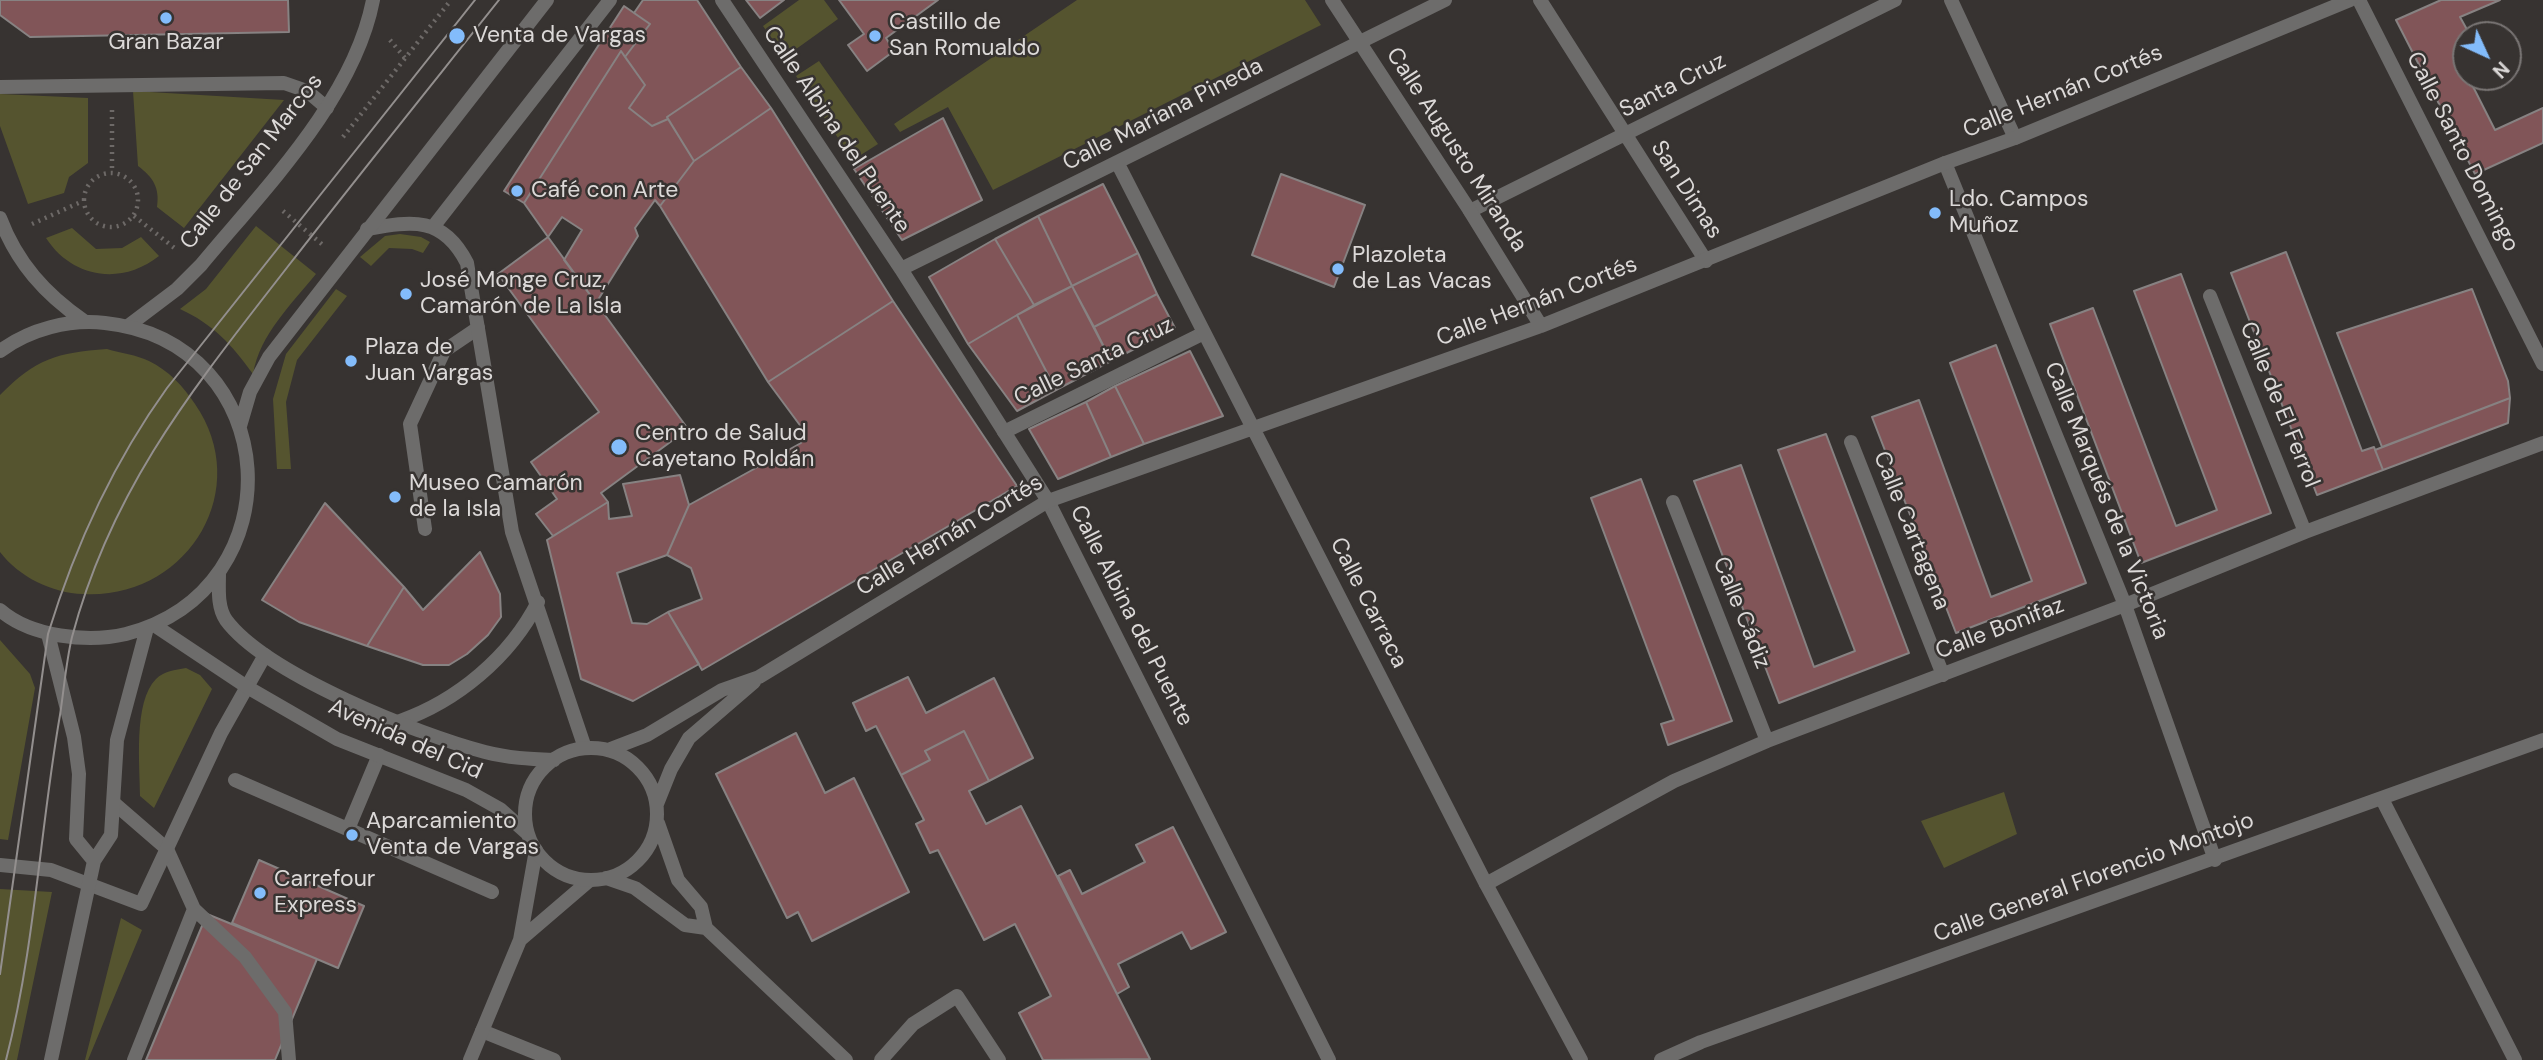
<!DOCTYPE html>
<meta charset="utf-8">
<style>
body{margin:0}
#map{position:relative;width:2543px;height:1060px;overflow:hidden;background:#373331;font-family:"DM Sans",sans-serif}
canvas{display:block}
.north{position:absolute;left:2452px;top:21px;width:70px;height:70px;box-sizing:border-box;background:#373331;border:2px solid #797574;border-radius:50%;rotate:135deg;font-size:19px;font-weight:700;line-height:28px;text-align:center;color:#dcd9d8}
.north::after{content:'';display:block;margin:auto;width:24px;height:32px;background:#83bcfb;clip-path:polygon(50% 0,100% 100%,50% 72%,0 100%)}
</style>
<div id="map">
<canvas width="2543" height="1060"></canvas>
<div class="north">N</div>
</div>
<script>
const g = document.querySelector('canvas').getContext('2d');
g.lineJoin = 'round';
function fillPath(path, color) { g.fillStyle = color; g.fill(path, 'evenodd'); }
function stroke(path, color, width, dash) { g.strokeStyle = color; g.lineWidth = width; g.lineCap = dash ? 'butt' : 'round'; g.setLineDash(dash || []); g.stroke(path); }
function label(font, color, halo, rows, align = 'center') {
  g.font = font + ' "DM Sans",sans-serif'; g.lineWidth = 5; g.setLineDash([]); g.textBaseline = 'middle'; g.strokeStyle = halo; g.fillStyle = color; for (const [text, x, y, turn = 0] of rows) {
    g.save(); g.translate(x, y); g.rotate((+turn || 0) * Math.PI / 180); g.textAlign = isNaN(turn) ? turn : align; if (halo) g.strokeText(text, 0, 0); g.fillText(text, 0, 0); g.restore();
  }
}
fillPath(new Path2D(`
 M799,0H824L838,19L785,57L763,26Z
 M1077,0H1305L1321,25L993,190L948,107L900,132L894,124Z
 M819,61L878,144L853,160L796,76Z
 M133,91L284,100L184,228L157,207C160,188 153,177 138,166Z
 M0,94L88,98V163L69,177L64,193L28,204L0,126Z
 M256,226L316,274C291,305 260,334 253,374C232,345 213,324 180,309L206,289Z
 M72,228L96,249L122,248L141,237L159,256C121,286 72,278 46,238Z
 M400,234L421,237L430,242L423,253L412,249L389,248L371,266L360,257L385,236Z
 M336,289L347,296L297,360L286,402L291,469H277L273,399L286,354Z
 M107,349C120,353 137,355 149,361C168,370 184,387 195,404C255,491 186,600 83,594C52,593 19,577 0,552V395C37,358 56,353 107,349Z
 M0,640L30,674L35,688L8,840L0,839Z
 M186,668L200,675L212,689L154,808L140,796C140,766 133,702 156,679C164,671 175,670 186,668Z
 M2004,792L2017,834L1944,868L1921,821Z
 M0,889L52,892L17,1060H0Z
 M121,918L142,930L88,1060H85Z`), '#55542f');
const building = new Path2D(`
 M0,0H288L289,32L30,37L0,15Z
 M643,0H697L741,67L667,117L668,119L652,126L629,108L645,85L625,57L650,24L634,13Z
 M746,0H784L760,18Z
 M839,0H938L886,38L894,51L867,71L848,45L864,34Z
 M2441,0H2500L2460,17L2470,35H2466V46L2455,51L2495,130L2543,108V143L2475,174L2396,20Z
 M624,6L650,24L625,57L621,51L524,203L504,191Z
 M621,51L645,85L629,108L652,126L668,119L694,161L660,206L655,200L635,228L638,236L596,303L564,260L582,230L562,217L548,237L524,203Z
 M741,67L771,108L694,161L667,117Z
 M771,108L893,301L768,382L660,206L694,161Z
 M943,118L982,200L902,240L854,169Z
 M1281,174L1365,205L1334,287L1252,255Z
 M1103,184L1138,253L1072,286L1038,216Z
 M1038,216L1072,286L1034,305L995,239Z
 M548,237L688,429L601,493L608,502L553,536L536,514L557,499L531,462L599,412L498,274Z
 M995,239L1034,305L968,344L929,277Z
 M2286,252L2362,451L2374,447L2383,470L2317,495L2231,273Z
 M1138,253L1157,294L1094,327L1072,286Z
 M2181,274L2271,513L2141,563L2050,324L2093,308L2176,526L2217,510L2134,291Z
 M1072,286L1111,361L1056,390L1017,315Z
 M2472,289L2508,381L2510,398L2382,447L2337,333Z
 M1157,294L1175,328L1111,361L1094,327Z
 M893,301L1017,486L702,670L668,612L702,599L691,568L667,555L689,505L801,443L802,428L768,382Z
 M1017,315L1056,390L1017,411L968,344Z
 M1996,345L2086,583L1956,633L1872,417L1919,400L1991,597L2032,581L1950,363Z
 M1190,351L1223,416L1144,444L1115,386Z
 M1115,386L1144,444L1111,457L1086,402Z
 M2510,398L2508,423L2383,470L2375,450Z
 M1086,402L1111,457L1058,479L1029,429Z
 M1826,434L1909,653L1779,703L1694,481L1741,465L1814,667L1855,651L1778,450Z
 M680,475L689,505L667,555L617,573L632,623L647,624L668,612L699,664L633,701L581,679L547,540L608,502L609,519L632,516L623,484Z
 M1641,479L1732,721L1668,745L1661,724L1674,720L1591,498Z
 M325,503L404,587L367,646L299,622L262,600Z
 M480,552L500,594L501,617L488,635L467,654L449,665H423L367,646L404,587L423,610Z
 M908,677L926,713L994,678L1033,758L989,781L964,731L925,751L930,760L901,775L876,726L866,731L853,703Z
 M964,731L989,781L969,791L986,824L1021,806L1150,1059L1043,1060L1019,1013L1051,996L1015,924L984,940L938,850L930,853L916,824L924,820L901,775L930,760L925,751Z
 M796,733L825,793L854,778L909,892L812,941L798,912L787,918L716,774Z
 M1173,827L1226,932L1191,949L1182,932L1118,964L1129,987L1117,994L1058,876L1070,870L1082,894L1145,862L1136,845Z
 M259,860L364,906L338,968L232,923Z
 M207,914L317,959L275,1060H146Z`);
fillPath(building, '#815558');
stroke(building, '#878282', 2);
stroke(new Path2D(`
 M390,40L405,58
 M112,110V172
 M343,137L451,0
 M84 200a27 27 0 1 1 54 0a27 27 0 1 1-54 0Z
 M283,211L324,246
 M134,216L177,250
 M32,224L83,201`), '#6d6967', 4.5, [2, 5]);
stroke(new Path2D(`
 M425,529L410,424L444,351L478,328
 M235,780L492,892
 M115,804L167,849L194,909L134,1060
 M348,829L379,755
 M194,909L245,957L285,1012L289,1060
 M482,1031L554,1060
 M881,1060L913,1024L957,996L999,1060`), '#6d6c6b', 14);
stroke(new Path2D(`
 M0,87L284,83L307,91L327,108
 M0,865L51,870L141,904L221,733L265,655`), '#6d6c6b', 14);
stroke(new Path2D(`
 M1540,0L1706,261
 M1951,0L2015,138
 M2359,0L2543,364
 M1945,163L2125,605L2215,860
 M1470,211L1895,0
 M433,227L610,0
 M367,229C413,221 443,216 467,263L512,532L585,748
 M2210,296L2305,532
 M128,326L177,289L201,265C264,189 354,99 373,0
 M1004,432L1204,333
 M1851,442L1943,675
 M1048,501L1329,1060
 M1673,502L1767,741
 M400,721C457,701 510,657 538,602
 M2382,799L2515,1060
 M1486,884L1674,781L1767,741L2125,605L2305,532L2543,443
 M520,940L590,880
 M470,1060L520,940L536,850
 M1661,1060L1701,1042L2543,740`), '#6d6c6b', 14);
stroke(new Path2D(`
 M722,0L901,269L1048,501
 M1332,0L1470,211L1541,326
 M1118,164L1486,884L1581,1060
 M0,218C17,263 45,294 84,321
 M901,269L1445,0
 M0,351C30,329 69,319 105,323C284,342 299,589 126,634C88,643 31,637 0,610
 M240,426L250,392L269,357L547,0
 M219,573C219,588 217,607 226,620C266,674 419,735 485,752C508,758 530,759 554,760
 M154,625L247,687L337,739L466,790L500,809L528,834
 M48,634L74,737L79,774L76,839L94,861
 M525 814a66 66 0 1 1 132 0a66 66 0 1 1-132 0Z
 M608,750L647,735L722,690L759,677L1048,501L1541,326L1945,163L2015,138L2350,0
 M657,804L671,769L689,738L754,682
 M658,823L678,880L701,907L706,928L846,1060
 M606,878L635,888L685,925L706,928
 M51,1060L94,861L111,835L117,740L147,628`), '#6d6c6b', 14);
stroke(new Path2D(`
 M0,974L48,634C75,546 113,463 167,388L475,0
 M6,1060C35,947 40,829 60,715C64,689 66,662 72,637C112,486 196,385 289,265C358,176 429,88 499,0`), '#938f8e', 2);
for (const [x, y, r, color] of [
 [166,18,7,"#83bcfb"],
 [457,36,9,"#83bcfb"],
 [875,36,7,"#83bcfb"],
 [517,191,7,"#83bcfb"],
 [1935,213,7,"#83bcfb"],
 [1338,269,7,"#83bcfb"],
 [406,294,7,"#83bcfb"],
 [351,361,7,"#83bcfb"],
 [619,447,9,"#83bcfb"],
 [395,497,7,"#83bcfb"],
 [352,835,7,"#83bcfb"],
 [260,893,7,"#83bcfb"]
]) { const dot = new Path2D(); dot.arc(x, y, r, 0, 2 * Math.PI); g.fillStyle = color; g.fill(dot); stroke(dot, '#373331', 2.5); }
label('23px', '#dcd9d8', '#373331', [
 ["Castillo de",889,23],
 ["San Romualdo",889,49],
 ["Venta de Vargas",473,36],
 ["Gran Bazar",166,43,"center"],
 ["Café con Arte",531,191],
 ["Ldo. Campos",1949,200],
 ["Muñoz",1949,226],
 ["Plazoleta",1352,256],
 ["de Las Vacas",1352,282],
 ["José Monge Cruz,",420,281],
 ["Camarón de La Isla",420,307],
 ["Plaza de",365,348],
 ["Juan Vargas",365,374],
 ["Centro de Salud",635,434],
 ["Cayetano Roldán",635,460],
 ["Museo Camarón",409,484],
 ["de la Isla",409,510],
 ["Aparcamiento",366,822],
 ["Venta de Vargas",366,848],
 ["Carrefour",274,880],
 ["Express",274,906]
], 'left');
label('23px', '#dcd9d8', '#373331', [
 ["Santa Cruz",1673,86,-27],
 ["Calle Hernán Cortés",2063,92,-22],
 ["Calle Mariana Pineda",1163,115,-27],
 ["Calle Albina del Puente",836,130,56],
 ["Calle Augusto Miranda",1456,150,57],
 ["Calle Santo Domingo",2462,152,63],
 ["Calle de San Marcos",252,162,-52],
 ["San Dimas",1686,190,57],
 ["Calle Hernán Cortés",1537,302,-21],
 ["Calle Santa Cruz",1094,362,-26],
 ["Calle de El Ferrol",2279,405,68],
 ["Calle Marqués de la Victoria",2106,501,68],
 ["Calle Cartagena",1911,531,68],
 ["Calle Hernán Cortés",950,536,-31],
 ["Calle Carraca",1368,603,63],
 ["Calle Cádiz",1741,613,68],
 ["Calle Albina del Puente",1131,616,63],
 ["Calle Bonifaz",2000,629,-21],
 ["Avenida del Cid",405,740,24],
 ["Calle General Florencio Montojo",2094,878,-20]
]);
</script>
